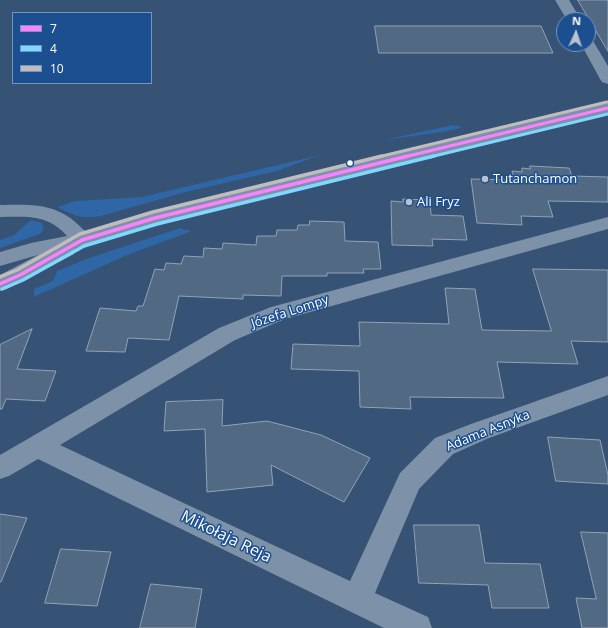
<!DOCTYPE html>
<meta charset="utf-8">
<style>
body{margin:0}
#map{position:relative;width:608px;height:628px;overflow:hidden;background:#365274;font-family:"Open Sans",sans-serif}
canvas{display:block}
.legend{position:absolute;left:12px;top:12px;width:140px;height:72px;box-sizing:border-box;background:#1b4f8f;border:1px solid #7695bc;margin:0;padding:5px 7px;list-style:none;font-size:12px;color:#fff}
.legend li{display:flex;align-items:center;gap:8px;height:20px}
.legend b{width:20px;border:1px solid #7695bc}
.north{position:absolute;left:556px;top:12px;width:40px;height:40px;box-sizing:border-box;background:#1b4f8f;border:1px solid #7695bc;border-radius:50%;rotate:3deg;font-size:11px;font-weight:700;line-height:16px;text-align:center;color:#fff}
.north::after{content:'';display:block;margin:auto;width:14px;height:18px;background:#b9c2ce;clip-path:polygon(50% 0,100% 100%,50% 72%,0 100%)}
</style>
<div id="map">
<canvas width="608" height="628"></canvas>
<ul class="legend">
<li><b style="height:5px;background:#fc80ff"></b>7</li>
<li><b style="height:5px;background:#80d7ff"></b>4</li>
<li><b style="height:5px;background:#c2bcbe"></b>10</li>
</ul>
<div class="north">N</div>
</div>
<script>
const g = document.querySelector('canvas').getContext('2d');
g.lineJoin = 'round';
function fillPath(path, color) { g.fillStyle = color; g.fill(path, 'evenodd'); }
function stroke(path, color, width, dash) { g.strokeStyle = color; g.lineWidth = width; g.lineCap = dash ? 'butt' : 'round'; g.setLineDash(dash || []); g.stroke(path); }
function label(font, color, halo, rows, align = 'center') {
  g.font = font + ' "Open Sans",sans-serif'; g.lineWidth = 3; g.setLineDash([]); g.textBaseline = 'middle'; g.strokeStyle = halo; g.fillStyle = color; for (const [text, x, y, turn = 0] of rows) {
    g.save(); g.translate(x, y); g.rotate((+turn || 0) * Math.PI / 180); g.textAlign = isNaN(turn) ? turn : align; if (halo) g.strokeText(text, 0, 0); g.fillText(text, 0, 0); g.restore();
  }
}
fillPath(new Path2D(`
 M453,125L460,126L461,128L443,132L383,140Z
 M320,155L277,171L186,192L101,216C80,219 75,216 57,207L75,201L142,197Z
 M31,220L42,223L44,230L40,234L0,248V240L14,235Z
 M180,228L192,231L127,255L34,297V289L53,281L57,271L89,258Z`), '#2f66a5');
const building = new Path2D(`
 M578,0H608V51Z
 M375,26H541L553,53H379Z
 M530,166L569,168L572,176L608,177V202L548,201L553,217L521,216L522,225L477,223L471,179L514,180L512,171L522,172V168L530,169Z
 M403,199L430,200L431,215L463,216L467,240L432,239L433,246L392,245L391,201L403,202Z
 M310,221L344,222L345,241L378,242L381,269H363L364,273H327V276H282L281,296L243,295V299L179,296L169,340L128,338L125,352L86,351L100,308L136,311L138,306H143L155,269L164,270L166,263L181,264L184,256L203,257L204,248L222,249L223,243L256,245L257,236H276L277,230H297L298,225H309Z
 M533,269L608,270V342L571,341L578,364L497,362L504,398L410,397L411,409L360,407L359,371L291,369L293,344L360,346L359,322L449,324L445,288L475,289L482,330L551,331Z
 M32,329L17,369L56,371L45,401L6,399L2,409H0V345Z
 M223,400L222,426L267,421L321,435L370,458L344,502L271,465L273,485L207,492L205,429L164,431L166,402Z
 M548,437L600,440L608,475V484L556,481Z
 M0,514L27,518L1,582H0Z
 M414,525H479L485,563L540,564L549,608H492L488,585L419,583Z
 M581,532L608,533V628H582L576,598L596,599Z
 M61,549L111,552L97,606L45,603Z
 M151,584L202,589L195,628H140Z`);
fillPath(building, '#526984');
stroke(building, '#92a2b6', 1);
fillPath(new Path2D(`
 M555,0H569L581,20H567Z
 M588,40L593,41L608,66V84L602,82L600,79L581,44H588Z
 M608,103V113L270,195L161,223L76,248L74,254L7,289L0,291V275L38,255L0,266V252L31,243L67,236C47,214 28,217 0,217V205C37,204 59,203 86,232C258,181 434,144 608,103Z
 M608,217V229L285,319L235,340L60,445L350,581L400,473L435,438L471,424L608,376V395L489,438L453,454L419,489L375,593L428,617L432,628H384L38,459L9,476L0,479V455L219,328L271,307Z`), '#7d92a8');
stroke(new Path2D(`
 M404,157L608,108`), '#fc80ff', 3);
stroke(new Path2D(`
 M0,284L20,275L82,240L155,218L408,156`), '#fc80ff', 3.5);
stroke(new Path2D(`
 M430,157L608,114`), '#80d7ff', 3);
stroke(new Path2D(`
 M2,289L23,280L84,246L157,224L434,156`), '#80d7ff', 3.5);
stroke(new Path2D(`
 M378,157L607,102`), '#c2bcbe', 3);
stroke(new Path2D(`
 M0,277L17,270L80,234L153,212L382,156`), '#c2bcbe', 3.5);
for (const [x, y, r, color] of [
 [350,163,3.5,"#fff"],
 [485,179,4,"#b9c2ce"],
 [409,202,4,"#b9c2ce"]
]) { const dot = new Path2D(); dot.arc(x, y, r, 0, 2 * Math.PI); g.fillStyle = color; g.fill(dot); stroke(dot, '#1b4f8f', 1.5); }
label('13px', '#fff', '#1b4f8f', [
 ["Tutanchamon",493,179],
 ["Ali Fryz",417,202]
], 'left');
label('13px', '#fff', '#1b4f8f', [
 ["Józefa Lompy",290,312,-18],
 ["Adama Asnyka",488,431,-22]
]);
label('16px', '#fff', '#1b4f8f', [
 ["Mikołaja Reja",226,537,26]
]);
</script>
